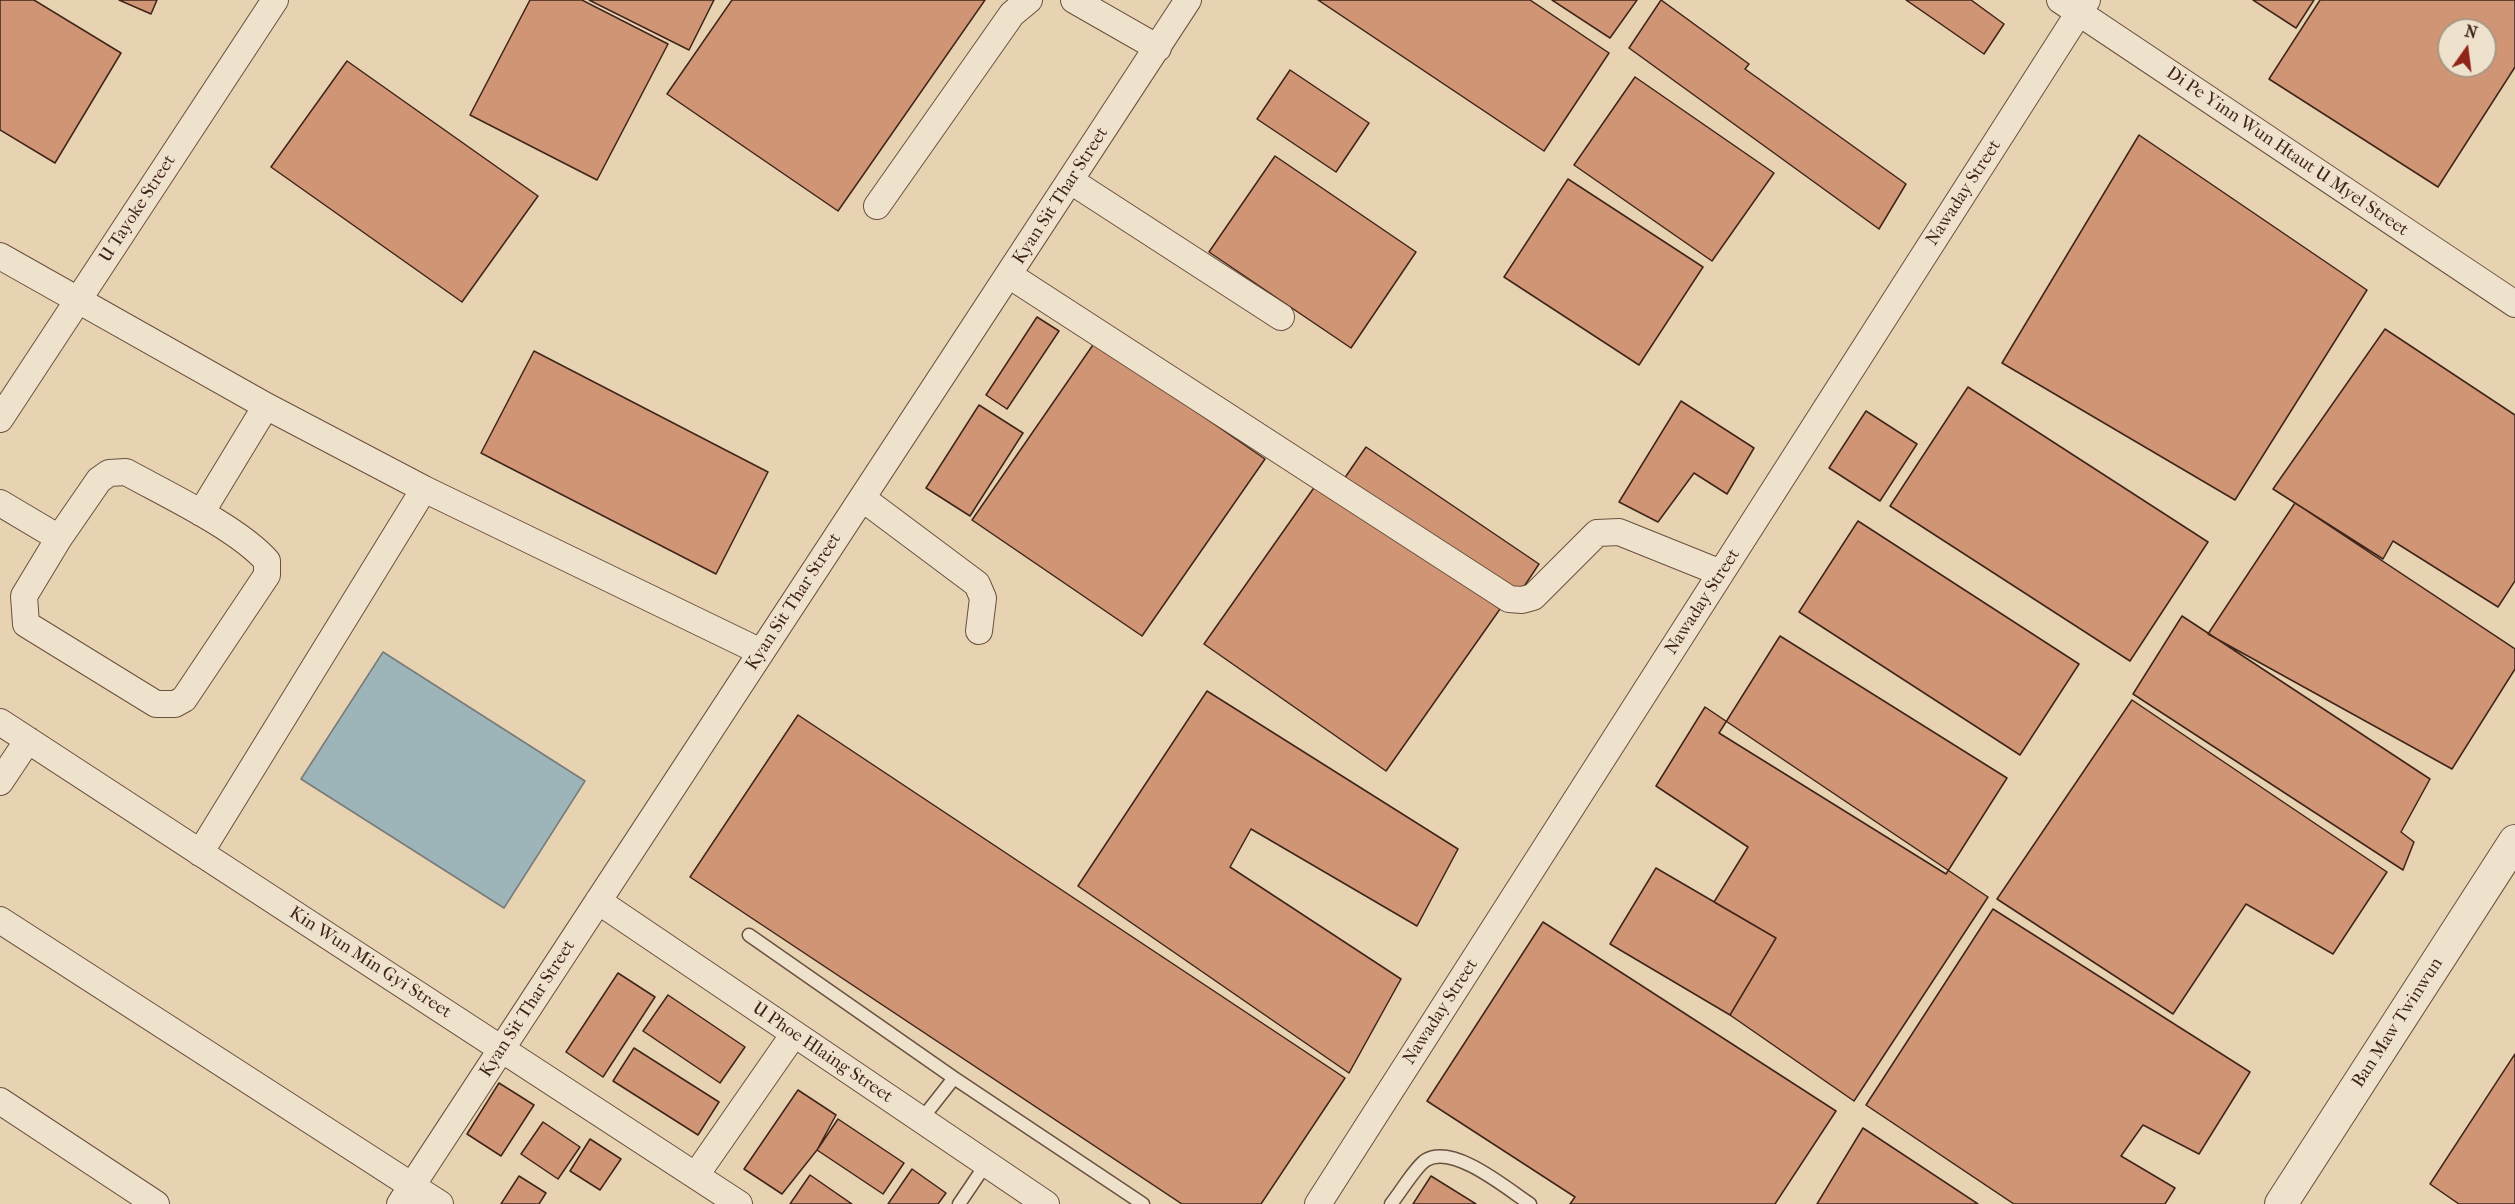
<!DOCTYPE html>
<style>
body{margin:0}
#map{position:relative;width:2515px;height:1204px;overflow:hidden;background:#e7d2b1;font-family:"IM FELL French Canon",serif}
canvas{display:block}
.north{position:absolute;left:2437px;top:18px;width:60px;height:60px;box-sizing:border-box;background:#efe2cc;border:2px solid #a99684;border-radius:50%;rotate:14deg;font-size:16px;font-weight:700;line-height:24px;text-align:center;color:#3f2419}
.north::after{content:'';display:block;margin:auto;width:21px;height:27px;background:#8f2418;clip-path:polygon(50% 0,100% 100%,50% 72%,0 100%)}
</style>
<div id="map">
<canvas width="2515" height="1204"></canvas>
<div class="north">N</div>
</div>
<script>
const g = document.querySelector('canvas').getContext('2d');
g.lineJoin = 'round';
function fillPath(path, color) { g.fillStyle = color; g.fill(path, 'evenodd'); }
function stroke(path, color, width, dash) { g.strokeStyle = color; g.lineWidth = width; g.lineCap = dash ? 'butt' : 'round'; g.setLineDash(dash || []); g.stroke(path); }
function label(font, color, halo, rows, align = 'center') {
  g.font = font + ' "IM FELL French Canon",serif'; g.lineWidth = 6; g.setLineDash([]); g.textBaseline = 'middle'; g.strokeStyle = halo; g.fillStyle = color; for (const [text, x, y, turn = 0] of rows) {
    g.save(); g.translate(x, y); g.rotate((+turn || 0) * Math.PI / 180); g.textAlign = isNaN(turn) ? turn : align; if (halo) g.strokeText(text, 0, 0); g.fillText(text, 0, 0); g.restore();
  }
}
const water = new Path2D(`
 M383,652L585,781L504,908L301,779Z`);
fillPath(water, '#9db4b8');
stroke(water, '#777a78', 1.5);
const building = new Path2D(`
 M0,0H34L121,53L55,163L0,130Z
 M119,0H157L151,14Z
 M530,0H582L668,44L597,180L470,115Z
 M589,0H714L689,50Z
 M732,0H985L838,211L667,94Z
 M1318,0H1530L1609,53L1544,151Z
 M1552,0H1637L1610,38Z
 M1661,0L1749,64L1745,69L1906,184L1879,229L1629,48Z
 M1906,0H1971L2004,24L1984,54Z
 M2253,0H2314L2296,28Z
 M2320,0H2515V67L2438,187L2269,79ZM2449,30H2485V66H2449Z
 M347,61L538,196L462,302L271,167Z
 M1290,70L1369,123L1336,172L1257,119Z
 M1635,77L1774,173L1712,261L1574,165Z
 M2139,135L2367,290L2235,500L2002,363Z
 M1275,156L1416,252L1351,348L1209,252Z
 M1568,179L1703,267L1639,365L1504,277Z
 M1037,317L1059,331L1007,409L986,395Z
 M2385,329L2515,415V581L2498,607L2393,541L2383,559L2273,489Z
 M1095,342L1265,459L1142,636L972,520Z
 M534,351L768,472L716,574L481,453Z
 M1968,387L2208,542L2130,661L1890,506Z
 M1681,401L1754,448L1727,494L1694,473L1658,522L1619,502Z
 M979,405L1023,433L970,516L926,488Z
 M1866,411L1917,444L1880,501L1829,468Z
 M1366,447L1539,564L1517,597L1344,479Z
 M1318,482L1500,609L1386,771L1204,644Z
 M2295,503L2515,649V669L2452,769L2208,634Z
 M1858,521L2079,664L2020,755L1799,612Z
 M2182,616L2430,779L2401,832L2414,842L2403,870L2133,694Z
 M1780,636L2007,778L1946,874L1719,733Z
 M1207,691L1458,849L1417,926L1251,829L1230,867L1401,979L1349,1073L1078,886Z
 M2132,700L2387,872L2333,954L2246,904L2173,1014L1997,899Z
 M1705,707L1988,897L1854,1101L1730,1015L1776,938L1714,902L1748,847L1656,786Z
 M798,715L1345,1078L1261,1204H1182L690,877Z
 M1656,868L1776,938L1730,1015L1610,944Z
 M1993,909L2250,1072L2199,1154L2143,1125L2121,1156L2175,1188L2165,1204H2014L1866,1105Z
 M1543,922L1836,1111L1775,1204H1570L1575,1197L1427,1101Z
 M618,973L655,997L603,1077L566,1052Z
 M668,995L745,1047L720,1083L643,1031Z
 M634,1048L719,1102L698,1135L613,1081Z
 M2515,1054V1204H2459L2430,1184Z
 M499,1083L534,1105L501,1156L467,1134Z
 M798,1090L836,1115L817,1150L782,1194L744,1169Z
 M838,1119L904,1163L883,1194L817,1150Z
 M543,1122L580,1147L558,1179L521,1154Z
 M1863,1128L1978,1204H1817Z
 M590,1139L621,1159L600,1190L570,1171Z
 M912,1169L946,1193L938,1204H888Z
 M810,1175L852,1204H790Z
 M519,1176L546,1193L539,1204H501Z
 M1431,1176L1476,1204H1413Z`);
fillPath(building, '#d09575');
stroke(building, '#3f2419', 1.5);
const service = new Path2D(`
 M749,935L954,1078L1143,1204
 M921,1120L954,1078
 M959,1204L986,1164
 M1391,1204C1400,1193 1416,1166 1426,1160C1454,1144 1506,1188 1530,1204`);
const minor = new Path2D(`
 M1074,0L1158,48
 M2060,0L2515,304
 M1071,181L1281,317
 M877,206L1012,14L1029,0
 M0,256L266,406L424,489L761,652
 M1009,275L1509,599L1522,600L1533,597L1597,533L1619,532L1721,573
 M0,419L275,0
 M126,472C166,494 238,528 267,561V575L184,699L175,704H156L26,624L24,596L59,538L99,480L109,473Z
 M862,498L977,584L983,598L979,631
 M0,503L59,538
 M201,513L266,406
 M0,722L739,1204
 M0,782L28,740
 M200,853L424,489
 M598,901L1046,1204
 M0,920L440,1204
 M0,1101L156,1204
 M696,1175L794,1034
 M400,1204L1188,0
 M1318,1204L2087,0`);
const tertiary = new Path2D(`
 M2281,1204L2515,841`);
stroke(service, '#69503f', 15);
stroke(minor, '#69503f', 28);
stroke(tertiary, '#69503f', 34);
stroke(service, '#efe2cc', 12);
stroke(minor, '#efe2cc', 26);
stroke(tertiary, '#efe2cc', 32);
label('18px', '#3f2419', '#efe2cc', [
 ["Di Pe Yinn Wun Htaut U Myel Street",2287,152,34],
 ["Nawaday Street",1964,193,-57],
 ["Kyan Sit Thar Street",1061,196,-57],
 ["U Tayoke Street",138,209,-57],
 ["Kyan Sit Thar Street",794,602,-57],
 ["Nawaday Street",1703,602,-57],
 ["Kin Wun Min Gyi Street",370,963,33],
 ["Kyan Sit Thar Street",528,1009,-57],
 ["Nawaday Street",1441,1012,-57],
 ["Ban Maw Twinwun",2398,1023,-57],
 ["U Phoe Hlaing Street",822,1053,34]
]);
</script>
